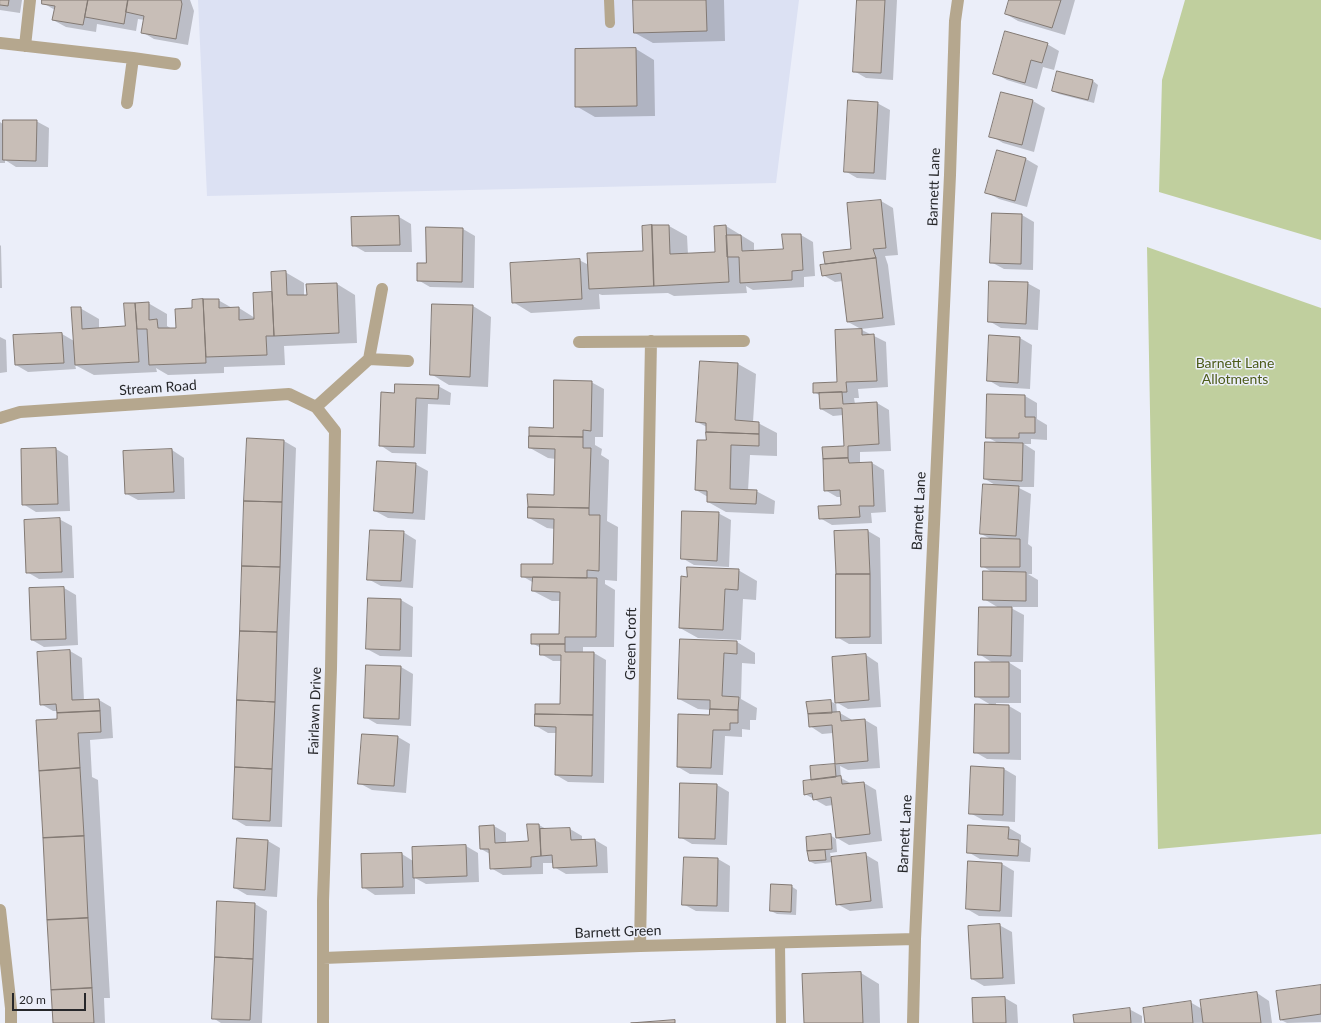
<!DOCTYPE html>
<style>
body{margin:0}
#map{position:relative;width:1321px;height:1023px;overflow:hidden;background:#ebeef9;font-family:Lato,sans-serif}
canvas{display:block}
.scale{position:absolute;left:12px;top:993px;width:74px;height:18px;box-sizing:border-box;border:2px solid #26272a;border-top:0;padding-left:5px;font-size:12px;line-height:14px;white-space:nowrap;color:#26272a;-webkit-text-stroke:3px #ebeef9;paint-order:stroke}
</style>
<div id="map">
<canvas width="1321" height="1023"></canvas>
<div class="scale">20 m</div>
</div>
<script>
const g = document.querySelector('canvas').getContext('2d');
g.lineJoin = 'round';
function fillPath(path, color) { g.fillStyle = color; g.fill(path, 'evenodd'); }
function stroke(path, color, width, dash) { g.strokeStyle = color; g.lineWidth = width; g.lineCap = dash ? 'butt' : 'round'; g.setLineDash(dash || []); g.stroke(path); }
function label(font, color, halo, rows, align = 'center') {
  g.font = font + ' Lato,sans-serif'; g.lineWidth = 3; g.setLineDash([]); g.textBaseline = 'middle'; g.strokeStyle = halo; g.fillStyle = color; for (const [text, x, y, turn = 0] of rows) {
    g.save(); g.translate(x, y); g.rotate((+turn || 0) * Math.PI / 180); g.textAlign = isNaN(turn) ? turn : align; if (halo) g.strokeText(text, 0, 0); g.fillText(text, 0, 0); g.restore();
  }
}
fillPath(new Path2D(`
 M198,0H799L776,183L207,196Z`), '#dce1f3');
fillPath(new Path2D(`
 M1185,0H1321V240L1159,192L1162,80Z
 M1147,247L1321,308V834L1158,849Z`), '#c0cf9e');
fillPath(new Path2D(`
 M0,0H22L20,13L0,10Z
 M44,0H190L194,11L188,45L154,39L142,32L145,20L138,19L136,31L97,24L96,32L66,27L53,20L55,10L43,3Z
 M634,0H724L725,41L653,43L635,33Z
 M858,0H897L893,80L866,78L854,71Z
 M1010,0H1075L1065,35L1018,21L1006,14Z
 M1047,44L1059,51L1054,70L1043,67L1037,89L1007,80L994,73Z
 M636,49L654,60L655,116L595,117L576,106Z
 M1093,81L1098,85L1094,103L1059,94L1053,91Z
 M1002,93L1033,101L1045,108L1034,152L1003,143L991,136Z
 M877,103L890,110L886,180L857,178L845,171Z
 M36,121L49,128L48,167H16L5,160V163H0V122L4,125Z
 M998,151L1026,159L1038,166L1027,207L999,199L986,192Z
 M881,201L893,208L898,255L885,256L888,265L895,325L861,329L848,322L843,281L835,282L823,275L826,265L824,252L853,250Z
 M1022,215L1034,222L1033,270L1004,269L991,262Z
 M399,217L411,224L412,252H365L353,245Z
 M669,226L687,236L688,255L716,253L726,226L754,243V251L784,250L783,235H801L813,242L815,276L804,277V287L753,290L746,286L747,293L674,296L668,293L602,295L599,294L600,309L531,313L513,302L579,260L589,265L644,252Z
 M463,229L475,236L474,288L430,287L418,280L427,264Z
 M0,245L1,246L2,288H0Z
 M285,272L304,283V296H308L337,284L355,295L357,343L284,346L285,365L224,367V373L168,375L156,368L157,372L94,375L75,365L76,369L28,372L16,365L14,336L62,334L74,341L80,308L99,319V329L126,327L125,304L148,303L167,314V326L172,329H177L193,309V301L218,300L234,309L239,308L255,318L273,293Z
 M1027,283L1040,290L1038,330L1001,328L989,321Z
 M473,306L491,317L488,387L449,385L431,374Z
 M862,330L886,342L888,387L858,389L859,398H854L855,404L877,403L889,410L891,451L860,452V463H872L884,470L886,512L871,513L872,523L832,525L820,518L842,506L841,497H837L825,490L845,447L843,415L833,416L821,409V396L814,392L838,383Z
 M0,337L6,340L7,372L0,373Z
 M1020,338L1032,345L1030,389L1000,387L988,380Z
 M738,364L756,374L753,422L758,423L777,433V456L750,455L748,491H756L775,501L774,514L726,512L708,502V497L696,490L706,441L707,427L697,422Z
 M591,382L604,389L603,437H595V445L602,449L601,455L609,460L607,521L618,527L617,581L605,580V584L615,590L614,647H583V653H594L606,660L604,783L568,782L556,775V733H548L536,726L561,705L562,661H553L541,654V648L532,643L560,635L561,601H552L533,591L534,583L522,576L554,565L555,529L547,528L529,518L555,496L556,459L548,458L530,448L554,429Z
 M438,386L451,393L450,405L428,404L426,454L392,453L380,445L395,394Z
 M1025,396L1037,403V419L1047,425V440L1031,439V444H1024L1035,451L1034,487H1017L1031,494L1028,544L1032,547V574H1028L1038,580V607H1009L1024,615L1023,662H1008L1021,670V703H996V705L1009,706L1021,713V760L987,759L975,752L991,705L976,696L993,663L979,654L999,608L984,599L992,572L982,566L991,539L981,534L997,486L985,479L998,443L987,437Z
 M284,441L296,448L282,827L246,826L234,819Z
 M56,449L68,456L70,511L36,512L23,504L22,450Z
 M172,450L184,458L185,499L138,500L125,493Z
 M415,464L428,471L425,520L388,518L375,511Z
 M718,513L731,520L729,567L694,565L682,558Z
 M59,519L72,526L74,578L39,579L27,572Z
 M868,531L880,538L882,644H849L837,637L835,532Z
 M403,532L416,540L413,588L381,586L368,579Z
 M738,570L757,581L756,600L743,599L741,640L698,638L680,628L688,578Z
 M64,588L76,595L78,645L44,647L32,640L30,589Z
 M401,600L413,607L412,657L380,656L367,649Z
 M681,640L737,642L755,653V664L742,663L741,699L757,708L756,720H750V730L742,729V737L725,736L723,775L690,774L678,767L710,716L711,710L698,709L679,699Z
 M70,651L82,658L84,701L99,700L111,707L113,738L90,740L92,777L98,780L110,998H104L105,1023H54L58,720L57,711H53L41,704Z
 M866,655L878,663L881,707L848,709L836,702L837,713H840L852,720H865L877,727L880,768L848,770L840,766L841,778L852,784L864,783L876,790L882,841L849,845L837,838L833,805L826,806L805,794L812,781L811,767L836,765L833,733L822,734L810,726L830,701L836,704L833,657Z
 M401,667L413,674L411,726L377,724L365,717Z
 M398,737L410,744L406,793L372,790L359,783Z
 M1004,769L1016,776L1015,822L983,820L970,813Z
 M717,785L729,792L727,845L692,844L680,837Z
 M528,825H539L548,830L570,829L582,836V840H595L607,847L608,873L566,874L554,867V863H543V874L503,875L491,868L490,854L481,849L494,826L506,833V843L529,842Z
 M969,826L1009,828L1021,835V842L1031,848L1030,862L980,859L968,852Z
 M830,835L836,839L837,852L830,853L831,858L866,855L878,862L883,908L850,911L837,904L833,862L815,864L809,861L807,838Z
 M268,841L280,848L277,897L247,895L235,888Z
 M466,846L478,853L479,882L426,884L415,878V894L375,895L363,887L402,854L413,861Z
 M685,858L718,859L730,866L729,912L696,911L683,904Z
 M1002,864L1014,871L1012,917L979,916L967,909Z
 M791,886L797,890L796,915L777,914L771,911Z
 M218,902L255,904L267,911L262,1023H221L213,1018Z
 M999,925L1012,932L1015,984L984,986L972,979Z
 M861,973L879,984L880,1023H805Z
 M1321,986V1022L1287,1023L1281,1020Z
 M1257,993L1269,1001L1272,1023H1146L1190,1002L1202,1009Z
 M1005,998L1017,1005L1018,1023H974Z
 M1129,1009L1142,1016V1023H1075Z`), '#0003');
const building = new Path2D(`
 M0,0H9L8,6L0,5Z
 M42,0H88L83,25L52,20L55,6L42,4Z
 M88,0H128L124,24L85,17Z
 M128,0H181L182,4L176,39L141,33L144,16L126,12Z
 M633,0H706L707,31L634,33Z
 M857,0H885L881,73L853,72Z
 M1009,0H1061L1052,28L1005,14Z
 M1005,31L1048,43L1042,63L1031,60L1025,83L993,74Z
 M636,48L637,106L575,107V49Z
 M1057,71L1093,80L1088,100L1052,91Z
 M1001,92L1033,100L1022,145L989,137Z
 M848,100L878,102L874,173L844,172Z
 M3,120H37L36,161L3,160Z
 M997,150L1026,158L1015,201L985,193Z
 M881,200L886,248L873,249L876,258L825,264L823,252L851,249L847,203Z
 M992,213L1022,214L1021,264L990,263Z
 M399,216L400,245L352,246L351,217Z
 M652,225H669L670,254L715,252L714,226L726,225L729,282L654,286Z
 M652,225L654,286L589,289L587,253L643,251L642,226Z
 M426,227L463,228L462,282L417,281V263H426Z
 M782,234H801L803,270L792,271V280L740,283L739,257H727L726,235H741L742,251L783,249Z
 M876,258L883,318L847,322L841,273L822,276L820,265Z
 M580,259L582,299L512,303L510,263Z
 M286,271L287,295H307L306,284L337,283L339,333L274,336L271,272Z
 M989,281L1028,282L1026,324L988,322Z
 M272,292L274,336H266L267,355L206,357L203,299H219V308L239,307V320L254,319L253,293Z
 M203,299L206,363L149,365L147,329H137L135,303L149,302V320L157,319L158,328H176L175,309L192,308V300Z
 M124,303H135L139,362L75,365L71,307H81L82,329L125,326Z
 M432,304L473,305L470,377L430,375Z
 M862,329V335L874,334L877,381L846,382L847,392L813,393V383L837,382L835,330Z
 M62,333L64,363L15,365L13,335Z
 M989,335L1020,337L1018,383L987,381Z
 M700,361L738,363L735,420L759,422V434L706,432V423L696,422Z
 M554,380L592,381L591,431L583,430V437L529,436V427L553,428Z
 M395,384L439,385L438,399L416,398L414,447L379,446L381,392L394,393Z
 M842,392L843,404L877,402L879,444L848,446V458L823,459L822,447L844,446L842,408L820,409L819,393Z
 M987,394L1025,395V417H1035V433H1019V438H986Z
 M706,432L759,434V446L731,445L730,489L757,490L756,504L707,502V491L695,490L697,440H706Z
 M529,436L583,437V448H591L589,508L528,507L527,494L554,495L555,449L529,448Z
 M247,438L284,440L282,502L244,501Z
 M985,442L1023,443L1022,481L984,479Z
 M56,448L58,504L22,505L21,449Z
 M172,449L174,492L125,494L123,451Z
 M848,458L849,463L872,462L874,506H859L860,517L819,519L818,506L841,505L840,490L824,491L823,459Z
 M377,461L416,463L413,513L374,511Z
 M983,484L1019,486L1016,536L980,534Z
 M244,501L282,502L280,567L242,566Z
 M528,507L589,508V515H600L599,571L587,570V578L521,577V564H553L554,519L528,518Z
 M682,511L719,512L717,561L681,559Z
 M60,518L62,572L26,573L24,520Z
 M370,530L404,531L401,581L367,580Z
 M868,530L870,574H836L834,531Z
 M981,538L1020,539V567H981Z
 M242,566L280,567L277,632L240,631Z
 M687,567L739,569L738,590L725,589L723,630L679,628L681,576L687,577Z
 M983,571L1026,572V601L983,600Z
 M836,574H870V637L836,638Z
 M533,577L597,578L596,637H565V644H531V634H559L560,592L532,591Z
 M64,587L66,639L31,640L29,588Z
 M368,598L401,599L400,650L366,649Z
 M979,607H1012L1011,656L978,655Z
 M240,631L277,632L275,702L237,700Z
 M680,639L737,641V654L724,653L722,696L739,697L738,710L710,709V700L678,699Z
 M540,644H565V652H594L593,715L535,714V704H560L561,655H540Z
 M70,650L72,700L99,699L100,711L57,713L56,704L40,705L37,652Z
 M866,654L869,700L835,703L832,657Z
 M975,662H1009V697H975Z
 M366,665L401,666L399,719L364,718Z
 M237,700L275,702L272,769L235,767Z
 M831,700L832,713L808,714L806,702Z
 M975,704L1009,705V753H974Z
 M710,709L738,710V723H730V730H713L711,768L677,767L678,714L709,715Z
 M100,711L101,732L78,733L80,768L39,771L36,720L57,719V713Z
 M840,712L841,721L865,719L868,761L835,764L832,725L809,727L808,714Z
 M535,714L593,715L592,776L555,775L556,727L535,726Z
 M362,734L398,736L394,786L358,784Z
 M835,764L836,777L811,780L810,766Z
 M971,766L1004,768L1003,815L969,814Z
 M235,767L272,769L270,821L233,819Z
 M80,768L84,836L43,838L39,771Z
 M841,776L842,784L864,782L870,834L836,838L831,797L813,800L812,793L804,795L803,781Z
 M680,783L717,784L715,839L679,838Z
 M527,824H539L541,856L531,857V867L490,869L489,849H480L479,826L494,825L495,843L528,841Z
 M968,825L1009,827L1008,839L1019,840L1018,856L967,853Z
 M570,828L571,840L595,839L597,866L553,868L552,855L541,856L540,829Z
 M831,834L832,849L807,851L806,837Z
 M84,836L88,918L47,920L43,838Z
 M237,838L268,840L265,890L234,888Z
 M466,845L467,876L413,878L412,847Z
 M825,850L826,860L809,861L807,851Z
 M402,853L403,887L362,888L361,854Z
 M866,853L871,901L836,905L831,857Z
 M684,857L718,858L717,906L682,905Z
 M968,861L1002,863L1000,911L966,909Z
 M771,884L792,885L791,912L770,911Z
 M217,901L255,903L253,959L215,957Z
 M88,918L92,988L51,990L47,920Z
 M1000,924L1003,978L971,979L968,926Z
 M215,957L253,959L250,1020L212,1019Z
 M861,972L863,1023H804L802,974Z
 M1321,985V1014L1280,1020L1276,991Z
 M92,988L94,1023H53L51,990Z
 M1257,992L1261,1023H1203L1200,1000Z
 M1005,997L1006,1023H973L972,998Z
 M1191,1001L1193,1023H1145L1143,1008Z
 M1130,1008L1131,1023H1074L1073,1015Z
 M675,1020V1023H631Z`);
fillPath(building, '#c8beb7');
stroke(building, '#827973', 1);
stroke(new Path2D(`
 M609,0L610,23
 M780,943L781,1023`), '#b5a78e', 10);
stroke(new Path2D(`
 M0,43L133,58L175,64
 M25,46L30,0
 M127,103L133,58
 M579,342L744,341
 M369,359L408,361
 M316,407L369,359L382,289
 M0,418L20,412L289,394L316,407L335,431L331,669L323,901V1023
 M0,910L11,1008V1023
 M640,946L651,341
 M323,958L640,946L915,939
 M913,1023L915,939L950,175L955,21L958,0`), '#b5a78e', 12);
label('14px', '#26272a', '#ebeef9', [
 ["Barnett Lane",934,187,-88],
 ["Stream Road",158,388,-4],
 ["Barnett Lane",919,511,-87],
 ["Green Croft",631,644,-89],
 ["Fairlawn Drive",315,711,-88],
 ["Barnett Lane",905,834,-87],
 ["Barnett Green",618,932,-2]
]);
label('14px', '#4d5c1a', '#ebeef9', [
 ["Barnett Lane",1235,363],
 ["Allotments",1235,379]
]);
</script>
